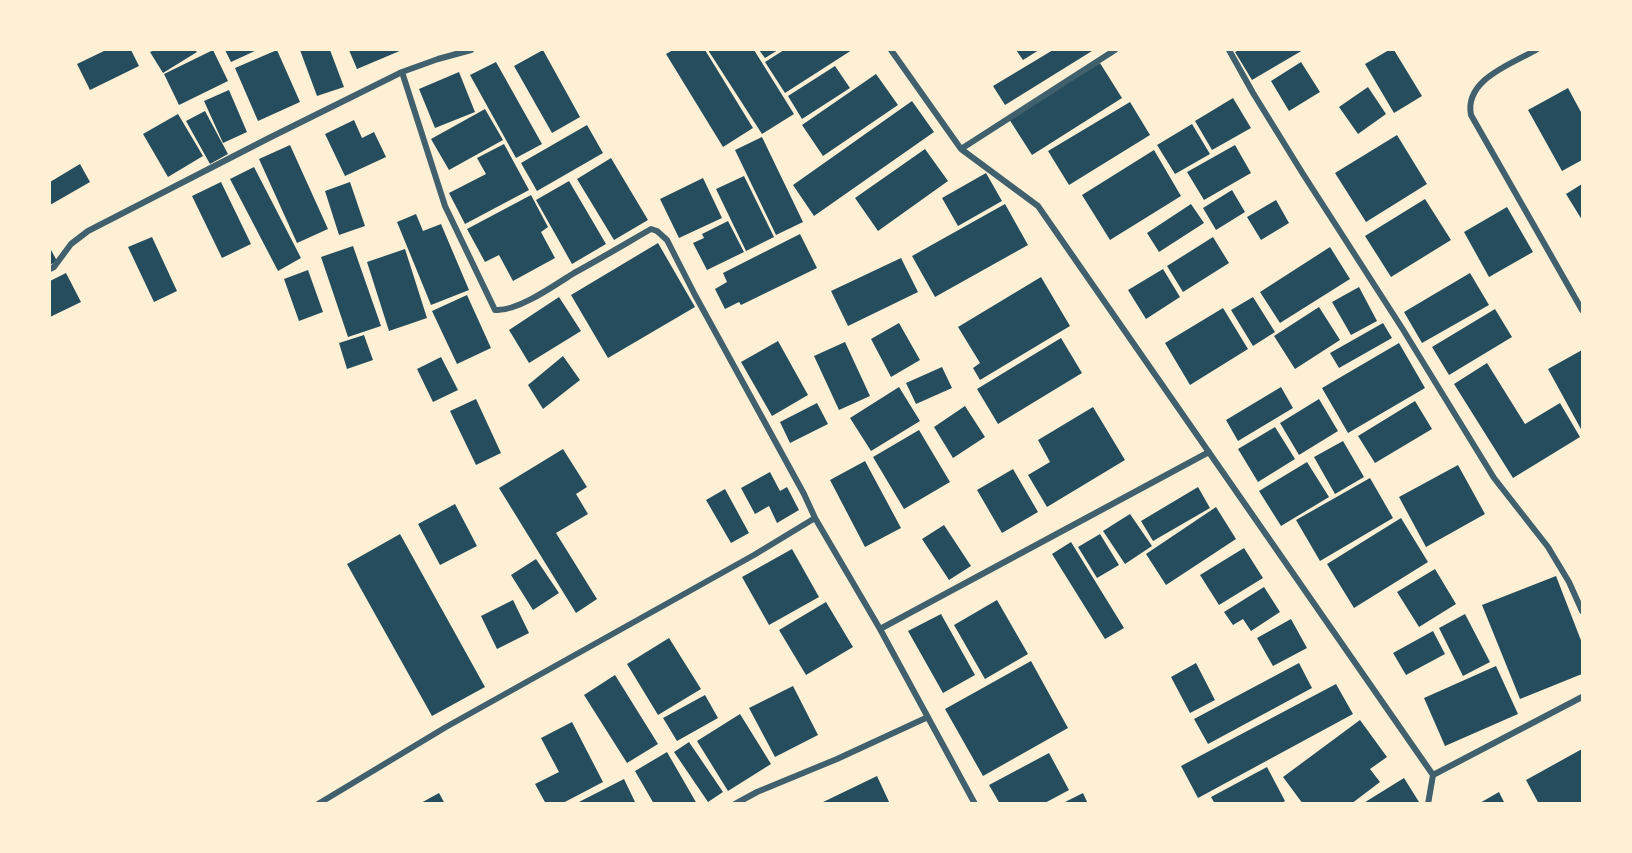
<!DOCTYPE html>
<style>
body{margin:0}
#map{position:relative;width:1632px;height:853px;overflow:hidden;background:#fdf0d5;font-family:"Alegreya Sans",sans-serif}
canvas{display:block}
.frame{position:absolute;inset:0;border:51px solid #fdf0d5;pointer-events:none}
</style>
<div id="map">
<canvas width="1632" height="853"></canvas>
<div class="frame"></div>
</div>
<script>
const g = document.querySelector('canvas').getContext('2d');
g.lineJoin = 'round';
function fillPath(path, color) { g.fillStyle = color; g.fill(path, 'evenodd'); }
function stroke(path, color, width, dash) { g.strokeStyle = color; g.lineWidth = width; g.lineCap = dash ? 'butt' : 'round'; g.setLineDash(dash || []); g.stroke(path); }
fillPath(new Path2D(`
 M106,50H131L139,66L90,90L77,64Z
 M155,50H195L197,52L163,73L150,52Z
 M213,50L228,81L179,105L164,74Z
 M225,50H257L231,62Z
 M277,50L300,102L258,121L235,68Z
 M300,50H330L344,87L317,96Z
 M349,50H402L357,69Z
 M543,50L580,117L552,133L514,66Z
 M673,50H705L753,128L723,147L666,54Z
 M708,50H754L794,114L762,134Z
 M759,50H778L765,58Z
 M784,50H852L785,93L765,62Z
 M1016,50H1039L1023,60Z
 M1053,50H1091L1092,51L1005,105L993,86Z
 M1239,50H1303L1252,80L1235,52Z
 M1389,50H1394L1422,96L1394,113L1365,64Z
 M496,62L542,144L516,158L470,75Z
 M1301,62L1320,92L1289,111L1271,81Z
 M1100,63L1122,98L1032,155L1009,119Z
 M835,66L850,88L802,119L788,96Z
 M459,72L475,112L435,128L419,89Z
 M876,74L898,105L823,156L802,125Z
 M1368,87L1386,114L1358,134L1339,107Z
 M1568,88L1582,114V160L1562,171L1528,110Z
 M229,90L247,132L223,143L204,101Z
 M1233,98L1251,128L1212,150L1195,121Z
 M912,101L934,132L814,216L793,185Z
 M1130,102L1150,135L1069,185L1048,151Z
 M485,109L503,140L449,170L431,139Z
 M205,111L228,154L210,164L186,121Z
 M178,114L203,156L168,177L143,134Z
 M354,120L362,138L374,132L386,157L345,176L325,134Z
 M1192,124L1210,154L1175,174L1157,145Z
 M587,125L603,153L537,191L521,163Z
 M1397,135L1427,184L1366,222L1335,173Z
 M762,137L803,222L776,235L735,150Z
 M504,144L529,190L465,224L449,193L486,174L477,158Z
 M290,145L328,229L297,243L259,159Z
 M1235,145L1251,173L1204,200L1187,172Z
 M925,149L948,181L878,231L855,198Z
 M1154,150L1181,196L1110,240L1082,195Z
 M611,158L648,220L614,240L577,179Z
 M80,164L90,182L50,205V182Z
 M254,167L301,258L278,271L230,179Z
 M986,173L1002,201L958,226L942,198Z
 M744,176L774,237L746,251L716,189Z
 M703,178L722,218L679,238L660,199Z
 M569,181L606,244L572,264L536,200Z
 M221,182L251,244L222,258L192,196Z
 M350,182L365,226L339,235L325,191Z
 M1582,184V220L1566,194Z
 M1232,190L1245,212L1216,230L1203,208Z
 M531,195L548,227L541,232L555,258L513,281L499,255L485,262L467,229Z
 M1425,199L1451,240L1391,277L1365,236Z
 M1276,200L1289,223L1261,240L1247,217Z
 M1005,204L1028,245L935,297L912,256Z
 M1191,204L1204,223L1159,252L1147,233Z
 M1507,207L1533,252L1489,277L1464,232Z
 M416,214L423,231L441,224L469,290L431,305L397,222Z
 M728,221L744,252L707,270L693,243L704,238L702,234Z
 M800,234L817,268L741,305L739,302L725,309L715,289L727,282L723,273Z
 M152,237L177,291L154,302L128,247Z
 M1213,237L1229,263L1183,292L1167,266Z
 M658,243L695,307L608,358L571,295Z
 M353,246L381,326L348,337L321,257Z
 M1330,247L1350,279L1280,323L1260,292Z
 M50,248L57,261L50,265Z
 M405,249L427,318L389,331L367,262Z
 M901,258L918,292L848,326L831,291Z
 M1163,269L1180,297L1146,319L1128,290Z
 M308,270L323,312L299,321L284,279Z
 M66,273L81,302L50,317V281Z
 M1470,273L1489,305L1422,343L1404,312Z
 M1041,277L1070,326L980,380L973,368L980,363L958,327Z
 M1359,287L1377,321L1351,335L1332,302Z
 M467,295L491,348L457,364L432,311Z
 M559,297L581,331L529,363L509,330Z
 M1253,297L1275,332L1253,346L1231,310Z
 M1319,307L1340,340L1295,369L1274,336Z
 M1223,308L1248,349L1190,385L1165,343Z
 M1495,309L1512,337L1449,375L1432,347Z
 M899,323L920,360L891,377L871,339Z
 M1383,323L1392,338L1339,368L1330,353Z
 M364,335L373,360L347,369L339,343Z
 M1061,338L1082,373L998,424L977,389Z
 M778,341L808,395L772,416L741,362Z
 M845,342L870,396L839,410L814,356Z
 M1399,343L1425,388L1348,433L1322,388Z
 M1582,350V431L1548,369Z
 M563,356L580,380L543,409L528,385Z
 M441,357L458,390L433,402L417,369Z
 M1487,363L1525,424L1560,403L1580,437L1513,478L1454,384Z
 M942,367L952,388L916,404L906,383Z
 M899,387L920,421L871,451L850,418Z
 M1281,387L1293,408L1238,441L1226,420Z
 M476,399L501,453L476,465L450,411Z
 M1319,399L1338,431L1299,455L1280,423Z
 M1415,401L1432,429L1375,463L1358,436Z
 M817,403L828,424L790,443L780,422Z
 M965,406L985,437L953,458L934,427Z
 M1093,407L1125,460L1047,507L1028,475L1050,462L1038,440Z
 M1275,427L1295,459L1258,482L1238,449Z
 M919,430L950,482L904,509L873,457Z
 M1343,441L1364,477L1335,494L1314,457Z
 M563,449L587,487L576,494L588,514L556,533L597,599L576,613L499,488Z
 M865,461L901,528L865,547L830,480Z
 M1307,462L1329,497L1281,526L1259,491Z
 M1458,465L1485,514L1426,547L1399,497Z
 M1013,469L1038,512L1002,533L977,490Z
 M770,472L780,491L787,487L799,510L777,523L769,506L755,514L741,488Z
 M1370,478L1393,518L1320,561L1296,520Z
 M1198,487L1210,508L1153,541L1141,521Z
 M725,489L749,533L731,543L706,500Z
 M455,504L477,546L440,565L418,524Z
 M1216,507L1236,539L1166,585L1146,554Z
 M1130,514L1152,546L1125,564L1103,531Z
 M1401,518L1428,562L1354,608L1327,564Z
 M944,525L971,566L949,580L922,539Z
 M400,534L485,687L432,716L347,564Z
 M1100,534L1119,565L1097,578L1078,547Z
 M1071,542L1124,628L1105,639L1052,554Z
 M1244,548L1263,578L1219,605L1200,575Z
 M792,549L819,597L769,625L742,577Z
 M536,559L559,593L533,610L511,575Z
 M1435,569L1456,604L1419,627L1397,592Z
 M1556,576L1582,643V674L1520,699L1482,605Z
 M1264,587L1280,612L1251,631L1243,619L1233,625L1224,612Z
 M513,600L529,633L497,649L481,616Z
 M997,600L1028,654L985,679L954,625Z
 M826,602L853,647L806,675L779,630Z
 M941,614L975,675L943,693L908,631Z
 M1465,614L1490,662L1463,676L1439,628Z
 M1291,619L1307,648L1273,666L1257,638Z
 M1433,631L1445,654L1406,675L1393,653Z
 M669,638L701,689L658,715L627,664Z
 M1031,661L1068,728L983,776L945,709Z
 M1196,663L1215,700L1190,713L1171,677Z
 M1299,663L1312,688L1208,744L1194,719Z
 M1496,666L1518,714L1445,746L1424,698Z
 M615,675L658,744L627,763L584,695Z
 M1336,684L1353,714L1198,798L1181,766Z
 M793,686L818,735L775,757L749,708Z
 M705,695L718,718L677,741L663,718Z
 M740,714L771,764L728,791L697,741Z
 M1360,720L1387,757L1370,769L1380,782L1351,804H1303L1283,777Z
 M572,722L603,782L561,804H546L535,784L559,772L541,738Z
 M689,742L723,792L708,802L674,752Z
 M1582,749V804H1539L1526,780Z
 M667,752L697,804H654L635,771Z
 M1049,753L1069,790L1043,804H1000L989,785Z
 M1267,767L1285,801L1280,804H1215L1211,797Z
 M877,776L890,804H819Z
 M1404,778L1419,802L1418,804H1362Z
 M624,779L636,804H575Z
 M1499,792L1505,804H1478Z
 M439,793L445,804H419Z
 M1083,793L1088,804H1061Z`), '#264d5e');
stroke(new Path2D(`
 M891,50L961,149L1038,206L1433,775L1428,804
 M1229,50L1253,93L1303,174L1402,328L1494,478L1548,547L1569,582L1582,611
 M1536,50C1511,64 1464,80 1471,115L1582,310
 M402,72L445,206L495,310C517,312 555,285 574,273C600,259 625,244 651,229L657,231L667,240L695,295L804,494L815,518
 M961,149L1115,50
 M50,269L54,267L71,244L88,231L269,138L402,72L438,59L471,50
 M880,629L975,804
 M1433,775L1582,697
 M318,804L446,727L754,555L815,518L880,629L1209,452
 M735,804L757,792L837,759L928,717`), '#3f606c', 6);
</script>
